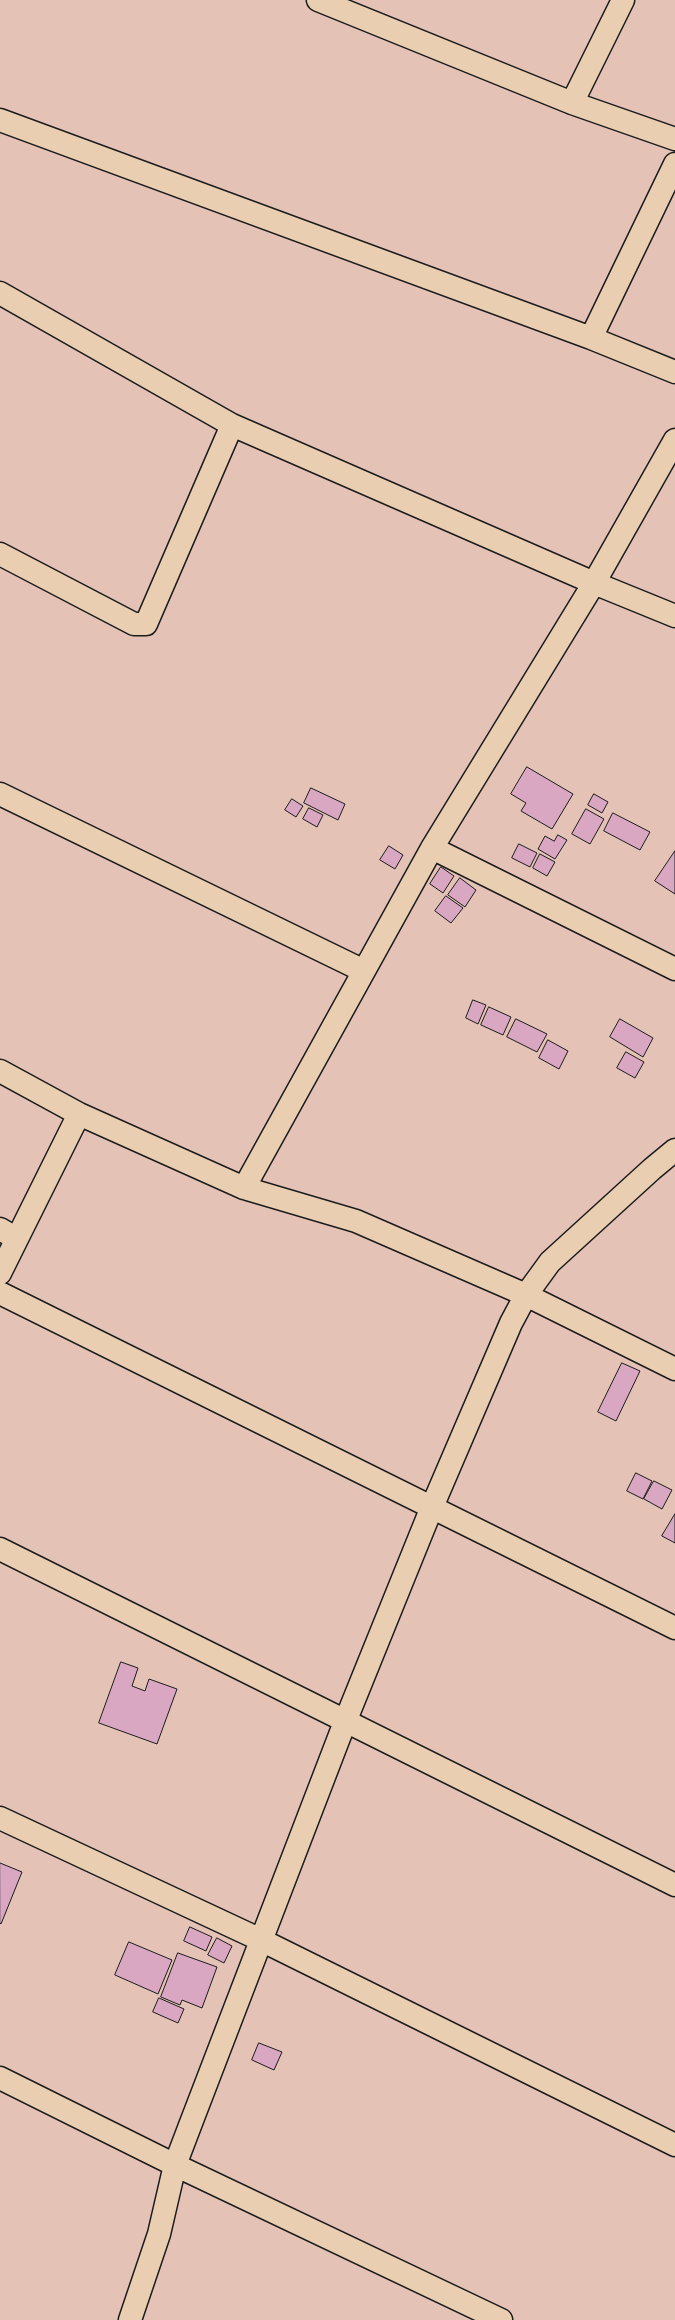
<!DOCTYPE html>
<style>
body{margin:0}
canvas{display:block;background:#e5c2b6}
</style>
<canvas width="675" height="2320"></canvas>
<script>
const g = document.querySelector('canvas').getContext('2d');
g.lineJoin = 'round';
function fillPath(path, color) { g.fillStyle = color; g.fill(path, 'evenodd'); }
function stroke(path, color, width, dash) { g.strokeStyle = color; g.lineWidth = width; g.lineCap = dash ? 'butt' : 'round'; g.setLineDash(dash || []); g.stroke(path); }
const building = new Path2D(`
 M527,767L573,794L552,829L521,811L526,803L511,794Z
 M311,788L345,804L338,820L304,803Z
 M594,794L608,802L602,813L588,805Z
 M292,799L303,806L296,817L285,810Z
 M309,808L323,815L317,827L303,819Z
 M586,809L604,819L590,844L572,834Z
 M613,813L650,832L640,850L604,831Z
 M558,835L567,840L555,859L538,849L545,836L554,841Z
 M519,844L537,853L530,867L512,858Z
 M389,846L403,855L395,869L380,860Z
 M675,851V894L655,881Z
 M540,854L555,862L547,876L533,868Z
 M441,867L454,876L443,893L430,884Z
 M460,878L476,890L465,907L448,895Z
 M446,896L463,908L451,923L435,911Z
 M473,1000L486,1005L478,1024L466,1018Z
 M489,1007L511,1017L503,1035L481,1025Z
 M516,1019L547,1034L537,1052L507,1037Z
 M620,1019L653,1038L643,1057L610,1037Z
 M548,1040L568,1051L559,1069L539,1058Z
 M626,1052L644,1062L635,1078L617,1068Z
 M622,1363L640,1371L616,1421L598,1412Z
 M636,1473L652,1481L643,1499L627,1491Z
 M654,1481L672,1490L662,1509L644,1499Z
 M675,1514V1543L662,1536Z
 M121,1662L138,1668L132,1686L145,1691L149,1679L177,1689L157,1744L99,1723Z
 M0,1863L22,1872L1,1924L0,1923Z
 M190,1927L212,1937L206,1951L184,1941Z
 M217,1938L232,1946L224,1963L208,1955Z
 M129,1942L172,1960L158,1994L115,1975Z
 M178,1953L217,1967L202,2008L182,2000L180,2005L161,1997Z
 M159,1998L184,2009L178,2023L153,2012Z
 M259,2043L282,2052L274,2070L252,2060Z`);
fillPath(building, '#daa7c2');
stroke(building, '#1c1c1c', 1);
const minor = new Path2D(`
 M318,0L572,103L675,139
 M572,103L623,0
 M0,120L591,338L675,372
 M0,293L232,425L594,583L675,616
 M591,338L675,164
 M0,554L134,624H146L232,425
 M0,794L364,971
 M432,848L675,969
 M0,1071L79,1114L244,1188L356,1221L526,1295L675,1369
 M244,1188L432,848L594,583L675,440
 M0,1229L17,1239
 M0,1273L79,1114
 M0,1293L675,1628
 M0,1549L675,1885
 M0,1818L261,1940L675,2145
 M0,2078L175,2165L501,2320
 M130,2320L159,2234L175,2165L191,2123L345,1722L432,1507L511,1323L526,1295L550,1262L652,1169L675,1150`);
stroke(minor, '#1c1c1c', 25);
stroke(minor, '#eaceb1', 22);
</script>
